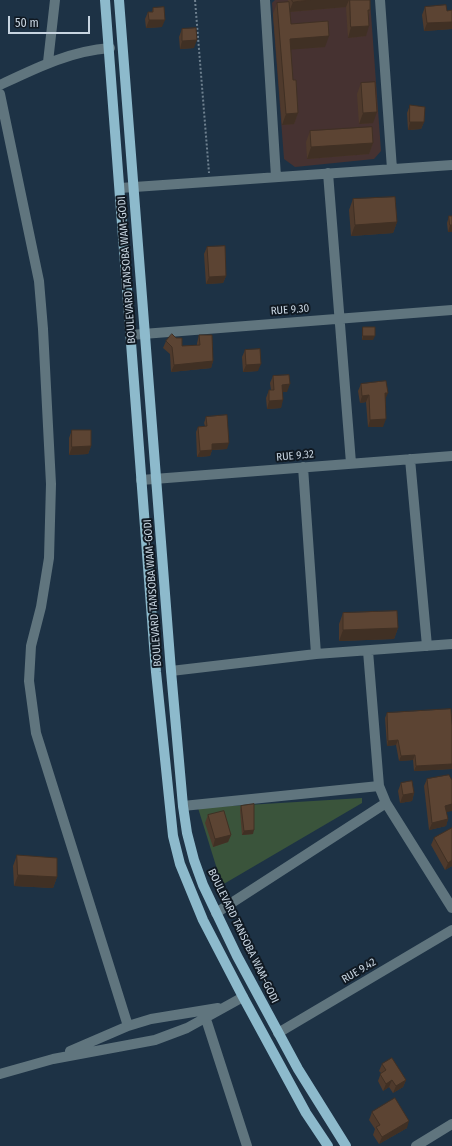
<!DOCTYPE html>
<style>
body{margin:0}
#map{position:relative;width:452px;height:1146px;overflow:hidden;background:#1d3245;font-family:"Fira Sans Condensed",sans-serif}
canvas{display:block}
.scale{position:absolute;left:8px;top:16px;width:82px;height:18px;box-sizing:border-box;border:2px solid #c7d4e0;border-top:0;padding-left:5px;font-size:12px;line-height:14px;white-space:nowrap;color:#c7d4e0;-webkit-text-stroke:3px #101922;paint-order:stroke}
</style>
<div id="map">
<canvas width="452" height="1146"></canvas>
<div class="scale">50 m</div>
</div>
<script>
const g = document.querySelector('canvas').getContext('2d');
g.lineJoin = 'round';
function fillPath(path, color) { g.fillStyle = color; g.fill(path, 'evenodd'); }
function stroke(path, color, width, dash) { g.strokeStyle = color; g.lineWidth = width; g.lineCap = dash ? 'butt' : 'round'; g.setLineDash(dash || []); g.stroke(path); }
function label(font, color, halo, rows, align = 'center') {
  g.font = font + ' "Fira Sans Condensed",sans-serif'; g.lineWidth = 4; g.setLineDash([]); g.textBaseline = 'middle'; g.strokeStyle = halo; g.fillStyle = color; for (const [text, x, y, turn = 0] of rows) {
    g.save(); g.translate(x, y); g.rotate((+turn || 0) * Math.PI / 180); g.textAlign = isNaN(turn) ? turn : align; if (halo) g.strokeText(text, 0, 0); g.fillText(text, 0, 0); g.restore();
  }
}
fillPath(new Path2D(`
 M275,0H370L381,151L374,159L295,167L284,159L272,3Z`), '#463231');
fillPath(new Path2D(`
 M362,798V803L222,885L198,808Z`), '#3a543b');
stroke(new Path2D(`
 M195,0L209,173`), '#6e808f', 2, [2, 2]);
stroke(new Path2D(`
 M265,0L276,177
 M380,0L392,169
 M48,62L55,0
 M0,85C36,68 70,51 110,48
 M0,94L39,281L43,329L51,484L49,558L41,607L31,646L29,681L36,733L128,1026
 M328,173L351,463
 M120,188L452,165
 M130,335L452,310
 M410,459L427,646
 M303,467L316,654
 M141,480L452,456
 M368,651L379,786L386,803L452,908
 M171,671L316,654L452,644
 M183,806L379,786
 M216,913L386,803
 M204,1013L247,1146
 M278,1033L452,930
 M70,1051L128,1026L151,1019L218,1008
 M0,1074L53,1059L155,1040L187,1028L243,997
 M416,1146L452,1124`), '#60757e', 10);
stroke(new Path2D(`
 M105,0L156,672L173,836L180,864L203,920L243,997L306,1113L328,1146
 M119,0L171,671L183,806L187,833L194,860L203,885L237,956L298,1069L346,1146`), '#8dbacc', 10);
fillPath(new Path2D(`
 M288,0H361L370,10L369,15L366,36L348,38L346,7L290,12L291,24L325,47L291,49L293,80L298,113L294,124L282,125L273,14L277,3L288,2Z
 M425,7L447,11L452,10V29L424,31L422,15Z
 M153,8L162,27L146,28L145,19L148,12H152Z
 M182,29L194,48L180,49L179,37Z
 M361,83L373,123L359,124L357,94Z
 M410,105L424,122L421,129L408,130L407,113Z
 M310,131L373,143L369,154L307,159L306,142Z
 M353,199L397,222L393,233L351,236L349,210Z
 M449,216H452V232H448L447,223Z
 M207,247L226,276L223,283L206,284L204,254Z
 M363,327L373,340H362V331Z
 M199,335L213,361L211,368L171,372L170,354L163,348L166,341L182,346L197,345V343Z
 M245,350L258,371L243,372L242,357Z
 M273,376L287,392H283L281,408L267,409L266,398L269,390H271L270,383Z
 M361,384L385,400L383,427H368L366,402L360,403L358,391Z
 M206,417L227,449L212,450L210,456L197,457L196,432L198,427L205,426L204,423Z
 M72,430L91,446L88,454L69,455V438Z
 M343,613L398,628L394,639L339,641V624Z
 M387,713L452,725V769L414,771L413,760L399,761L396,745L387,746L385,718Z
 M427,779L448,819L446,826L429,830L424,786Z
 M401,783L414,793L412,801L400,803L398,791Z
 M241,806L253,834L242,835L240,810Z
 M208,815L231,835L228,842L213,847L205,823Z
 M452,828V866L445,870L431,845L434,838Z
 M17,855L57,877L53,888L14,886L13,866Z
 M382,1064L406,1080L403,1087L393,1093L389,1087L383,1091L378,1081L381,1073L379,1071Z
 M372,1112L407,1128L379,1144L373,1135L375,1129L369,1120Z`), '#4f3a2c');
fillPath(new Path2D(`
 M311,0H349L346,7L289,12L293,2Z
 M149,20H165L162,27L146,28Z
 M452,22V29L424,31L427,23Z
 M369,26L366,36L348,38L351,27Z
 M329,36L325,47L286,50L290,39Z
 M197,40L194,48L180,49L182,41Z
 M377,112L373,123L359,124L363,113Z
 M298,113L294,124L282,125L286,114Z
 M410,122H424L421,129L408,130Z
 M373,143L369,154L307,159L311,147Z
 M397,222L393,233L351,236L355,225Z
 M450,225H452V232H448Z
 M226,276L223,283L206,284L209,277Z
 M363,336H375L373,340H362Z
 M213,361L211,368L171,372L174,365Z
 M261,364L258,371L243,372L246,365Z
 M290,384L287,392H279L282,385Z
 M385,393H388L385,400Z
 M369,395L366,402L360,403L362,396Z
 M283,400L281,408L267,409L269,401Z
 M386,419L383,427H368L370,420Z
 M229,443L227,449L210,450L212,444Z
 M91,446L88,454L69,455L72,447Z
 M212,450L210,456L197,457L200,451Z
 M398,628L394,639L339,641L343,630Z
 M398,740L396,745L387,746L388,741Z
 M415,755L413,760L399,761L401,756Z
 M452,764V769L414,771L416,766Z
 M414,793L412,801L400,803L403,795Z
 M452,804V811L443,813L445,806Z
 M448,819L446,826L429,830L432,823Z
 M254,830L253,834L242,835L244,831Z
 M231,835L228,842L213,847L215,839Z
 M452,860V866L445,870L448,863Z
 M18,875L57,877L53,888L14,886Z
 M392,1080L389,1087L383,1091L386,1084Z
 M406,1080L403,1087L393,1093L396,1086Z
 M409,1121L407,1128L379,1144L382,1137Z`), '#403024');
const building = new Path2D(`
 M292,0H311L293,2Z
 M350,0H370V10H368L369,26L351,27Z
 M289,2L291,24L328,21L329,36L290,39L293,80H296L298,113L286,114L277,3Z
 M446,5L447,11L452,10V22L427,23L425,7Z
 M164,7L165,20H149L148,12H153V8Z
 M196,28L197,40L182,41V29Z
 M375,82L377,112L363,113L361,83Z
 M410,105L425,107L424,122H410Z
 M372,127L373,143L311,147L310,131Z
 M395,197L397,222L355,225L353,199Z
 M449,216H452V225H450Z
 M225,246L226,276L209,277L207,247Z
 M363,327H375V336H363Z
 M172,334L176,338H182V346L200,345L199,335H212L213,361L174,365L172,347L166,341Z
 M260,349L261,364L246,365L245,350Z
 M289,375L290,384L282,385L283,400L269,401V390H274L273,376Z
 M386,381L388,393H385L386,419L370,420L369,395L362,396L361,384Z
 M227,415L229,443L212,444V450L200,451L198,427L207,426L206,417Z
 M72,430H91V446L72,447Z
 M397,611L398,628L343,630V613Z
 M451,709L452,725V764L416,766L415,755L401,756L398,740L388,741L387,713Z
 M449,775L452,780V804L445,806L448,819L432,823L427,779Z
 M412,781L414,793L403,795L401,783Z
 M254,804V830L244,831L241,806Z
 M224,811L231,835L215,839L208,815Z
 M452,828V860L448,863L434,838Z
 M17,855L57,858V877L18,875Z
 M392,1058L406,1080L396,1086L392,1080L386,1084L380,1074L386,1070L382,1064Z
 M395,1098L409,1121L382,1137L376,1127L380,1125L372,1112Z`);
fillPath(building, '#5c4433');
stroke(building, '#403024', 1);
label('11px', '#c7d4e0', '#101922', [
 ["BOULEVARD TANSOBA WAM-GODI",127,270,-94],
 ["RUE 9.30",290,310,-4],
 ["RUE 9.32",295,456,-5],
 ["BOULEVARD TANSOBA WAM-GODI",153,593,-94],
 ["BOULEVARD TANSOBA WAM-GODI",243,936,64],
 ["RUE 9.42",359,971,-31]
]);
</script>
